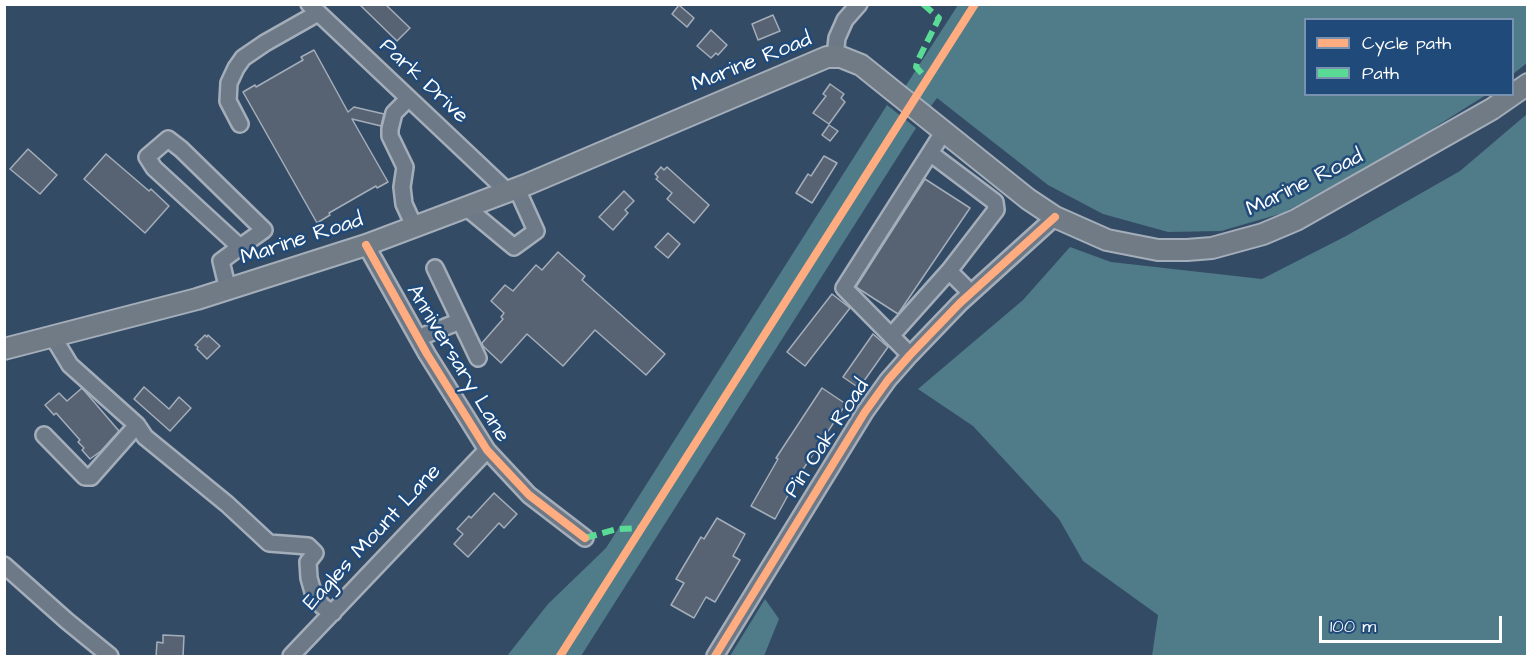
<!DOCTYPE html>
<html>
<head>
<meta charset="utf-8">
<style>
  body { margin:0 }
  #map { position:relative; width:1532px; height:661px; overflow:hidden; background:#344b65; font-family:"Architects Daughter",sans-serif }
  canvas { display:block }
  .frame { position:absolute; inset:0; border:6px solid #fff; pointer-events:none }
  .legend { position:absolute; left:1304px; top:18px; width:210px; height:78px; box-sizing:border-box; background:#1f4a7a; border:2px solid #7992af; margin:0; padding:8px 10px; list-style:none; font-size:18px; color:#fff }
  .legend li { display:flex; align-items:center; gap:12px; height:30px }
  .legend b { width:30px; border:2px solid #7992af }
  .scale { position:absolute; left:1319px; top:616px; width:183px; height:27px; box-sizing:border-box; border:3px solid #fff; border-top:0; padding-left:8px; font-size:18px; line-height:21px; white-space:nowrap; color:#fff; -webkit-text-stroke:4px #1f4a7a; paint-order:stroke }
</style>
</head>
<body>
<div id="map">
<canvas width="1532" height="661"></canvas>
<div class="frame"></div>
<ul class="legend">
<li><b style="height:8px;background:#ffac80"></b>Cycle path</li>
<li><b style="height:8px;background:#5adb95"></b>Path</li>
</ul>
<div class="scale">100 m</div>
</div>
<script>
const g = document.querySelector('canvas').getContext('2d');
g.lineJoin = 'round';
function fillPath(path, color) { g.fillStyle = color; g.fill(path, 'evenodd'); }
const shape = rows => new Path2D(rows.map(r => 'M' + r).join(''));
function strokePath(path, color, width, dash) { g.strokeStyle = color; g.lineWidth = width; g.lineCap = dash ? 'butt' : 'round'; g.setLineDash(dash || []); g.stroke(path); }
function label(font, color, halo, rows, align = 'center') {
  g.font = font + ' "Architects Daughter",sans-serif'; g.lineWidth = 5; g.setLineDash([]); g.textBaseline = 'middle'; g.strokeStyle = halo; g.fillStyle = color; for (const [text, x, y, turn = 0] of rows) {
    g.save(); g.translate(x, y); g.rotate((+turn || 0) * Math.PI / 180); g.textAlign = isNaN(turn) ? turn : align; if (halo) g.strokeText(text, 0, 0); g.fillText(text, 0, 0); g.restore();
  }
}
const green = shape([
  [958,5,1527,5,1527,63,1513,74,1512,20,1306,20,1306,94,1486,95,1408,144,1283,213,1221,231,1168,232,1103,214,1048,185,937,98,931,106,905,87],
  [887,105,916,128,581,656,507,656,548,604,606,548],
  [1527,114,1527,656,1152,656,1158,615,1083,561,1059,519,973,426,918,389,1023,300,1070,247,1111,262,1262,279,1346,236,1460,171],
  [765,599,779,619,764,656,730,656]
]);
const building = shape([
  [359,4,385,4,410,28,397,41,359,4],
  [679,5,694,18,687,27,672,14,679,5],
  [773,15,780,31,758,40,752,24,773,15],
  [711,30,727,45,718,55,716,53,711,58,697,46,711,30],
  [314,50,348,112,354,107,384,114,381,126,352,119,388,182,377,188,376,186,329,213,330,215,317,223,243,92,255,85,256,87,303,60,301,57,314,50],
  [830,84,844,94,841,98,845,102,829,124,813,113,826,96,823,94,830,84],
  [829,125,838,131,830,141,822,135,829,125],
  [28,149,57,175,40,194,10,169,28,149],
  [106,154,149,191,151,189,169,206,145,233,84,179,106,154],
  [824,156,837,163,812,203,796,193,808,174,811,176,824,156],
  [661,167,664,170,667,167,709,205,694,223,667,199,672,193,656,179,658,177,655,174,661,167],
  [925,179,970,208,898,314,856,287,925,179],
  [624,191,634,201,625,210,628,213,613,230,599,217,624,191],
  [668,233,680,244,668,258,655,247,668,233],
  [558,252,585,276,582,280,665,354,646,375,595,330,563,366,527,334,501,363,483,346,482,343,503,319,501,317,504,313,491,301,505,285,513,291,536,265,542,270,558,252],
  [832,294,850,308,805,366,787,352,832,294],
  [873,334,888,347,859,388,843,377,873,334],
  [205,335,207,337,208,335,220,346,207,359,197,349,198,347,195,345,205,335],
  [144,387,169,409,179,397,191,408,170,431,134,399,144,387],
  [82,388,119,431,101,451,90,459,82,450,84,448,78,442,80,440,56,413,54,415,45,405,59,393,67,401,82,388],
  [822,388,846,404,798,477,775,519,751,506,778,459,776,458,822,388],
  [494,493,517,514,504,528,499,523,468,557,454,544,463,534,457,529,469,516,471,518,494,493],
  [717,518,745,534,733,556,740,560,715,602,706,597,694,618,671,605,684,583,676,579,701,537,704,539,717,518],
  [163,635,184,636,183,657,156,657,157,642,163,643,163,635]
]);
const minor = shape([
  [309,4,508,192],
  [835,56,837,38,845,20,859,4],
  [408,99,394,113,390,129,390,136,405,167,402,187,404,204,415,228],
  [240,124,228,101,229,83,236,68,243,58,265,43,318,13],
  [467,208,514,247,536,231,517,189],
  [366,245,427,354,487,450,529,495,585,538],
  [435,268,478,358],
  [949,271,971,293],
  [228,290,221,261,240,247,264,230,181,149,168,139,147,157,154,168,240,247],
  [891,336,949,271,996,210,995,202,930,153],
  [53,337,70,365,137,425,145,437,227,504,269,543,308,546,315,553,308,562,309,578,313,592,322,606,333,613],
  [418,338,460,321],
  [910,355,844,288,944,131],
  [44,435,85,477,91,477,137,425],
  [4,565,67,621,110,656],
  [291,656,487,450],
  [715,656,865,412,888,380,910,355,960,303,1055,217]
]);
const major = shape([
  [4,349,197,299,366,245,528,184,827,57,841,57,861,65,1028,199,1055,217,1107,240,1158,250,1187,250,1212,248,1263,234,1296,220,1492,109,1528,84]
]);
const quiet = shape([
  [923,4,939,18,918,60,916,67,927,79],
  [585,538,617,529,641,528]
]);
const cycleway = shape([
  [366,245,427,354,487,450,529,495,585,538],
  [560,656,975,4],
  [715,656,865,412,888,380,910,355,960,303,1055,217]
]);
const streetNames = [
  ["Marine Road",752,63,-22],
  ["Park Drive",423,82,43],
  ["Marine Road",1305,184,-26],
  ["Marine Road",302,240,-18],
  ["Anniversary Lane",457,364,59],
  ["Pin Oak Road",828,439,-57],
  ["Eagles Mount Lane",373,538,-47]
];
fillPath(green, '#507b88');
fillPath(building, '#576373');
strokePath(building, '#a4aeba', 1.5);
strokePath(minor, '#a4aeba', 20);
strokePath(major, '#a4aeba', 24);
strokePath(minor, '#6d7986', 15);
strokePath(major, '#717b85', 20);
strokePath(quiet, '#5adb95', 6, [12, 6]);
strokePath(cycleway, '#ffac80', 8);
label('22px', '#fff', '#1f4a7a', streetNames);
</script>
</body>
</html>
